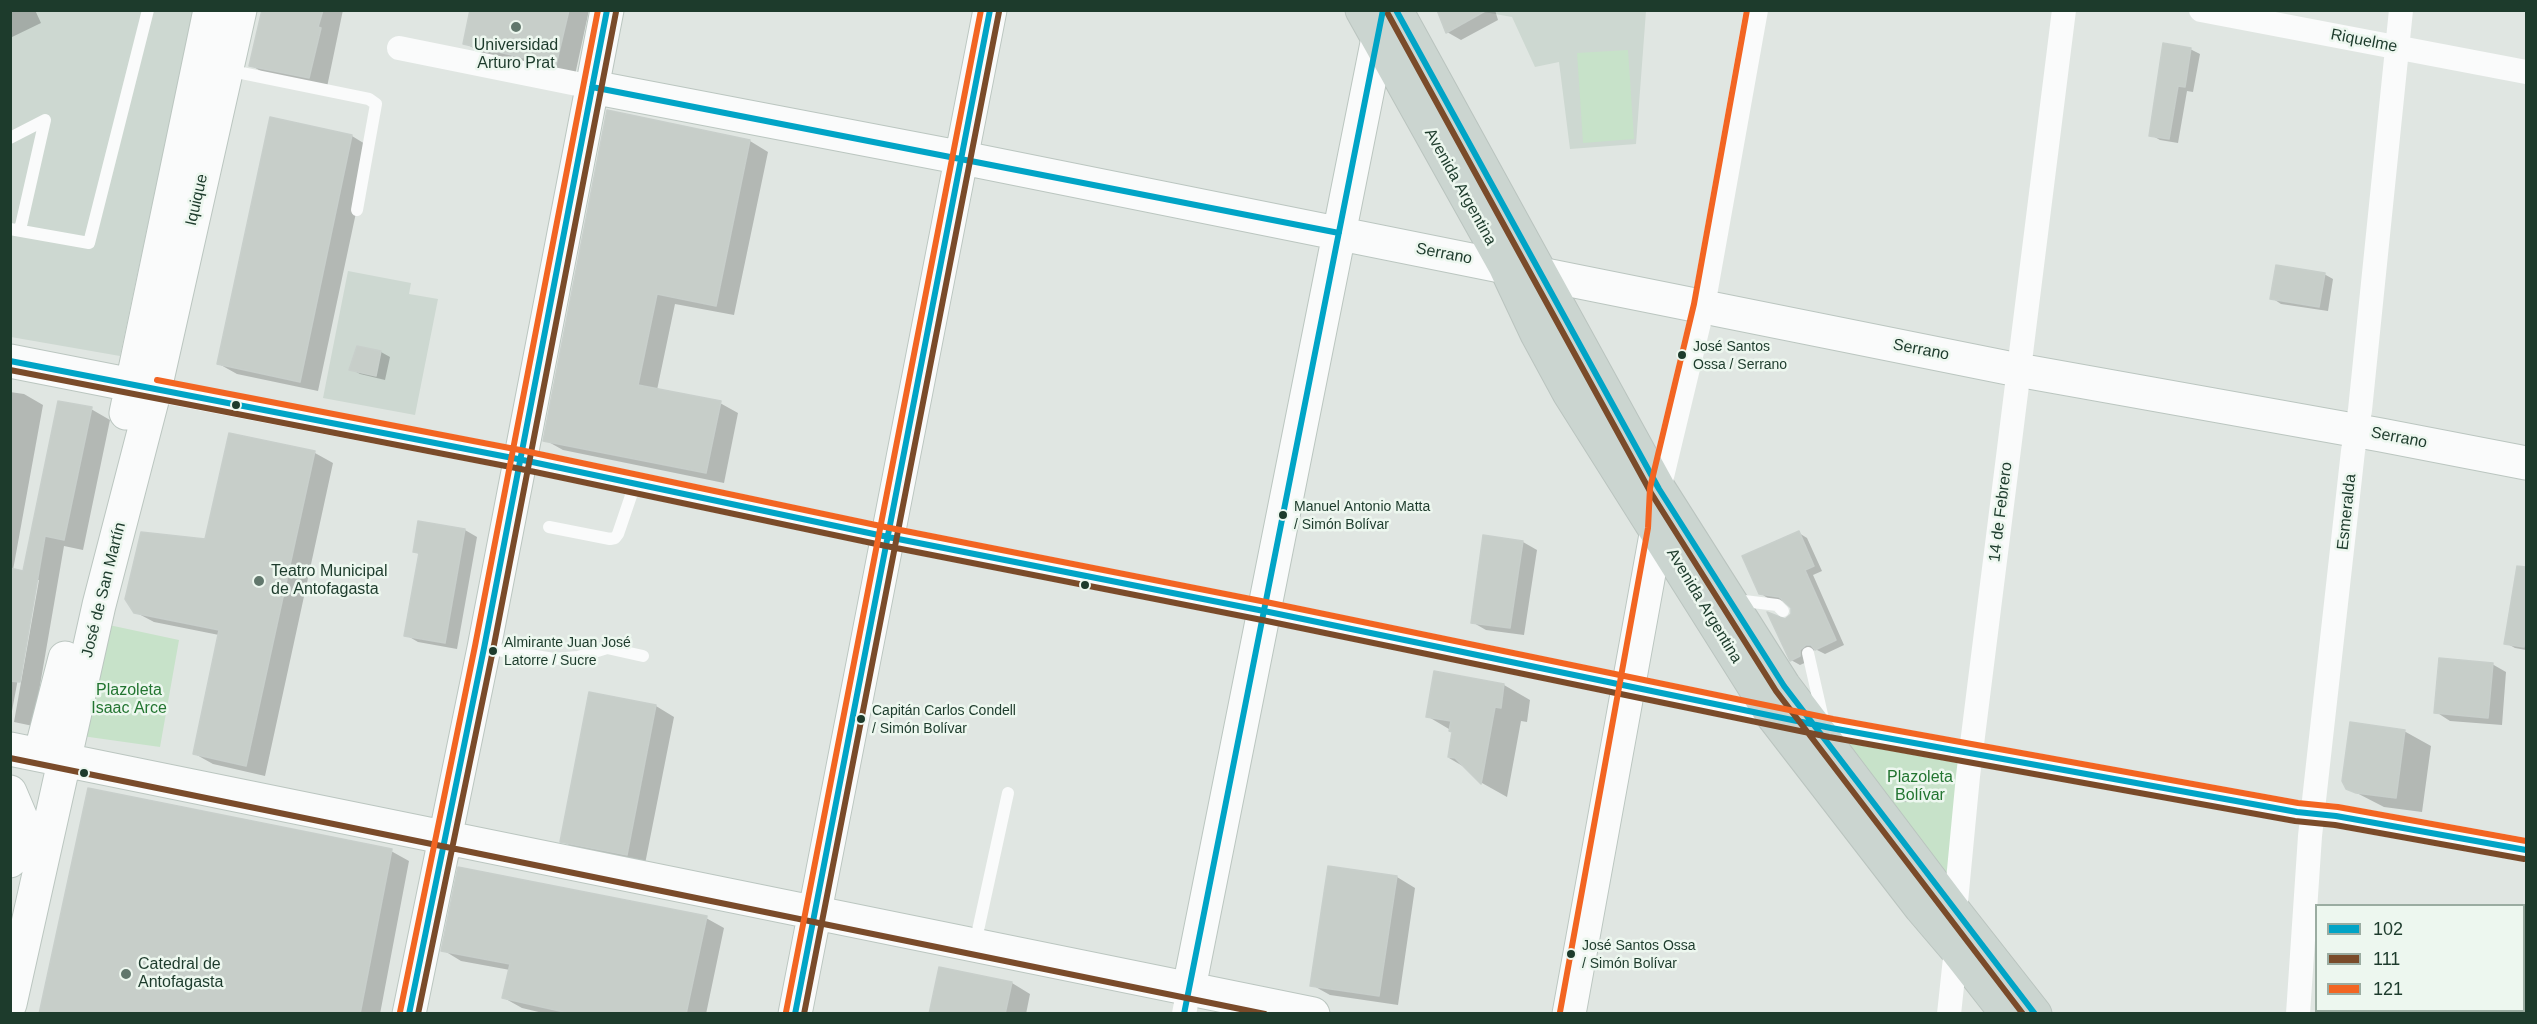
<!DOCTYPE html>
<html>
<head>
<meta charset="utf-8">
<style>
  body { margin:0 }
  #map { position:relative; width:2537px; height:1024px; overflow:hidden; background:#e0e6e2; font-family:Helvetica,sans-serif }
  canvas { display:block }
  .frame { position:absolute; inset:0; border:12px solid #1d3b2c; pointer-events:none }
  .legend { position:absolute; left:2315px; top:904px; width:210px; height:108px; box-sizing:border-box; background:#edf7ef; border:2px solid #9aaca1; margin:0; padding:8px 10px; list-style:none; font-size:18px; color:#1d3b2c }
  .legend li { display:flex; align-items:center; gap:12px; height:30px }
  .legend b { width:30px; border:2px solid #9aaca1 }
</style>
</head>
<body>
<div id="map">
<canvas width="2537" height="1024"></canvas>
<div class="frame"></div>
<ul class="legend">
<li><b style="height:8px;background:#01a4c6"></b>102</li>
<li><b style="height:8px;background:#7a4b2a"></b>111</li>
<li><b style="height:8px;background:#f26522"></b>121</li>
</ul>
</div>
<script>
const g = document.querySelector('canvas').getContext('2d');
g.lineJoin = 'round';
function fillPath(path, color) { g.fillStyle = color; g.fill(path, 'evenodd'); }
const shape = rows => new Path2D(rows.map(r => 'M' + r).join(''));
function strokePath(path, color, width, dash) { g.strokeStyle = color; g.lineWidth = width; g.lineCap = dash ? 'butt' : 'round'; g.setLineDash(dash || []); g.stroke(path); }
function label(font, color, halo, rows, align = 'center') {
  g.font = font + ' Helvetica,sans-serif'; g.lineWidth = 5; g.setLineDash([]); g.textBaseline = 'middle'; g.strokeStyle = halo; g.fillStyle = color; for (const [text, x, y, turn = 0] of rows) {
    g.save(); g.translate(x, y); g.rotate((+turn || 0) * Math.PI / 180); g.textAlign = isNaN(turn) ? turn : align; if (halo) g.strokeText(text, 0, 0); g.fillText(text, 0, 0); g.restore();
  }
}
const built = shape([
  [10,11,193,11,120,356,11,337],
  [1437,11,1646,11,1636,144,1570,149,1559,62,1535,67,1512,17,1484,12,1446,33],
  [348,271,411,283,409,294,438,299,415,415,323,398]
]);
const green = shape([
  [1628,50,1634,139,1583,143,1577,53],
  [109,625,179,640,160,747,82,736],
  [1831,728,1971,755,1955,912]
]);
const shadow = shape([
  [10,10,35,10,41,23,10,38],
  [263,10,343,10,327,87,268,75,250,65],
  [472,10,589,10,575,75,483,54,465,43],
  [1438,10,1495,10,1498,20,1461,40,1447,32],
  [2190,49,2200,54,2193,92,2187,91,2178,143,2160,140,2151,135],
  [608,112,750,141,768,152,734,315,675,304,657,390,720,403,738,413,724,483,563,450,545,440],
  [352,136,370,147,318,391,237,374,219,364],
  [2324,274,2333,279,2328,311,2281,304,2272,298],
  [358,348,381,352,390,357,385,380,360,374,351,369],
  [10,392,24,394,43,405,13,570,24,573,91,409,110,420,83,550,64,546,33,726,14,722,39,580,36,580,10,722],
  [315,453,333,463,265,776,213,764,195,754,219,635,154,622,135,612,206,541],
  [420,523,465,530,477,537,457,649,418,642,406,635,421,555,415,552],
  [1799,533,1807,538,1822,571,1813,575,1844,645,1825,654,1815,649,1809,655,1809,661,1800,665,1791,660,1785,621,1792,614,1792,608,1785,601,1769,599,1760,593],
  [1523,542,1537,550,1524,635,1486,630,1472,622],
  [2513,597,2526,599,2526,650,2515,648,2506,643],
  [2492,664,2506,672,2502,725,2450,721,2436,712],
  [1435,673,1504,685,1530,700,1527,722,1521,721,1507,797,1482,783,1471,771,1449,758,1454,732,1427,716],
  [590,694,656,706,674,717,645,864,580,851,562,841],
  [2404,731,2431,746,2422,812,2384,807,2347,788],
  [391,851,409,861,380,1014,41,1014],
  [1397,877,1415,888,1398,1005,1330,995,1312,985],
  [706,918,724,928,706,1014,547,1014,522,1008,504,998,510,970,461,961,443,950],
  [1012,983,1030,994,1026,1014,931,1014]
]);
const building = shape([
  [262,10,323,10,318,27,321,28,309,78,249,66,262,10],
  [470,10,569,10,556,65,463,44,470,10],
  [1437,10,1487,10,1446,33,1437,10],
  [2163,43,2191,48,2185,87,2178,86,2169,139,2149,136,2163,43],
  [607,110,750,140,716,306,657,294,638,385,721,401,706,473,543,441,607,110],
  [270,117,352,135,300,382,217,364,270,117],
  [2276,265,2325,273,2319,307,2270,299,2276,265],
  [357,346,381,351,376,376,349,370,357,346],
  [58,401,92,407,64,540,45,536,20,682,10,681,10,568,23,571,58,401],
  [229,433,315,451,246,766,193,754,219,630,134,613,125,599,141,532,205,539,229,433],
  [418,521,465,529,445,643,404,636,419,553,413,552,418,521],
  [1799,531,1814,566,1805,570,1836,640,1815,650,1811,645,1806,645,1800,650,1800,656,1790,661,1767,612,1785,619,1791,614,1791,608,1779,597,1759,594,1742,556,1799,531],
  [1483,535,1523,541,1510,628,1471,623,1483,535],
  [2517,566,2526,567,2526,630,2524,647,2504,644,2517,566],
  [2439,658,2493,663,2488,718,2434,713,2439,658],
  [1434,671,1504,684,1501,708,1495,707,1481,784,1455,758,1448,757,1452,732,1449,731,1451,721,1426,717,1434,671],
  [589,692,656,705,627,855,560,842,589,692],
  [2350,722,2405,730,2396,798,2356,793,2346,789,2342,781,2350,722],
  [88,788,392,849,360,1014,39,1014,88,788],
  [1328,866,1397,876,1379,996,1310,986,1328,866],
  [458,867,707,916,686,1014,573,1014,502,998,510,964,441,951,458,867],
  [939,967,1012,982,1005,1014,929,1014,939,967]
]);
const path = shape([
  [1904,801,1943,771]
]);
const lane = shape([
  [227,70,369,99,376,104,357,210],
  [10,138,45,120,20,230],
  [10,229,89,243,148,10],
  [549,527,610,539,615,538,618,534,635,484],
  [1736,600,1777,605,1783,611],
  [485,648,554,659,578,657,607,648,643,656],
  [1808,653,1823,719],
  [975,944,1008,793]
]);
const street = shape([
  [2201,10,2526,72],
  [399,48,592,87],
  [141,387,518,459,888,537,1264,611,1831,728,2297,812,2336,816,2526,850],
  [1659,489,1703,306,1756,10],
  [1184,1014,1189,988],
  [1949,1014,1956,949,1955,912,1968,776,2064,10],
  [2298,1014,2310,836,2353,451,2360,410,2401,10]
]);
const secondary = shape([
  [592,87,963,158,2018,370,2381,435,2526,463],
  [10,361,132,385],
  [126,413,210,10],
  [10,749,1313,1014],
  [40,755,65,658],
  [10,792,21,818,10,861],
  [1189,988,1382,18],
  [10,1004,99,605,155,389,240,10],
  [409,1014,484,648,607,10],
  [795,1014,990,10],
  [1569,1014,1657,529,1658,510]
]);
const primary = shape([
  [1362,10,1505,266,1537,334,1569,393,1772,715,1921,908,1956,949,2007,1014],
  [1396,10,1659,489,1784,686,1955,912,2035,1014]
]);
const bus1 = shape([
  [1396,10,1659,489,1784,686,2035,1014],
  [592,87,1339,233],
  [10,361,518,459,888,537,1264,611,1831,728,2297,812,2336,816,2526,850],
  [409,1014,484,648,607,10],
  [795,1014,990,10],
  [1184,1014,1383,10]
]);
const bus2 = shape([
  [1388,14,1651,493,1776,691,2023,1014],
  [10,370,516,468,886,546,1262,620,1829,737,2295,821,2335,825,2524,859],
  [10,758,1265,1014],
  [418,1014,493,650,616,12],
  [804,1014,999,12]
]);
const bus3 = shape([
  [157,380,520,450,890,528,1266,602,1833,719,2298,803,2338,807,2526,841],
  [400,1012,475,646,598,10],
  [786,1012,981,10],
  [1560,1012,1648,528,1650,488,1694,304,1747,10]
]);
const markers = [
  [516,27,6,"#61776c"],
  [1682,355,5,"#1d3b2c"],
  [236,405,5,"#1d3b2c"],
  [1283,515,5,"#1d3b2c"],
  [259,581,6,"#61776c"],
  [1085,585,5,"#1d3b2c"],
  [493,651,5,"#1d3b2c"],
  [861,719,5,"#1d3b2c"],
  [84,773,5,"#1d3b2c"],
  [1571,954,5,"#1d3b2c"],
  [126,974,6,"#61776c"]
];
const busNames = [
  ["José Santos",1693,347],
  ["Ossa / Serrano",1693,365],
  ["Manuel Antonio Matta",1294,507],
  ["/ Simón Bolívar",1294,525],
  ["Almirante Juan José",504,643],
  ["Latorre / Sucre",504,661],
  ["Capitán Carlos Condell",872,711],
  ["/ Simón Bolívar",872,729],
  ["José Santos Ossa",1582,946],
  ["/ Simón Bolívar",1582,964]
];
const streetNames = [
  ["Riquelme",2364,41,11],
  ["Avenida Argentina",1460,187,61],
  ["Iquique",197,200,-77],
  ["Serrano",1444,254,11],
  ["Serrano",1921,350,11],
  ["Serrano",2399,438,11],
  ["14 de Febrero",2001,512,-83],
  ["Esmeralda",2347,512,-84],
  ["José de San Martín",104,590,-76],
  ["Avenida Argentina",1704,606,59]
];
const poiNames = [
  ["Universidad",516,46,"center"],
  ["Arturo Prat",516,64,"center"],
  ["Teatro Municipal",271,572],
  ["de Antofagasta",271,590],
  ["Catedral de",138,965],
  ["Antofagasta",138,983]
];
const parkNames = [
  ["Plazoleta",129,691],
  ["Isaac Arce",129,709],
  ["Plazoleta",1920,778],
  ["Bolívar",1920,796]
];
fillPath(built, '#cdd8d1');
fillPath(green, '#c7e2c9');
fillPath(shadow, '#0003');
fillPath(building, '#c7cec9');
strokePath(building, '#c8cfcb', 1.5);
strokePath(secondary, '#bbc6c0', 35);
strokePath(primary, '#bac4bf', 35);
strokePath(path, '#bdc8c2', 4, [3, 4.5]);
strokePath(lane, '#fafbfb', 12);
strokePath(street, '#fafbfb', 24);
strokePath(secondary, '#fafbfb', 33);
strokePath(primary, '#cbd5d0', 33);
strokePath(bus1, '#01a4c6', 6);
strokePath(bus2, '#7a4b2a', 6);
strokePath(bus3, '#f26522', 6);
for (const [x, y, r, color] of markers) { const dot = new Path2D(); dot.arc(x, y, r, 0, 2 * Math.PI); g.fillStyle = color; g.fill(dot); strokePath(dot, '#edf7ef', 2); }
label('14px', '#1d3b2c', '#edf7ef', busNames, 'left');
label('16px', '#1d3b2c', '#edf7ef', streetNames);
label('16px', '#1d3b2c', '#edf7ef', poiNames, 'left');
label('16px', '#237531', '#edf7ef', parkNames);
</script>
</body>
</html>
